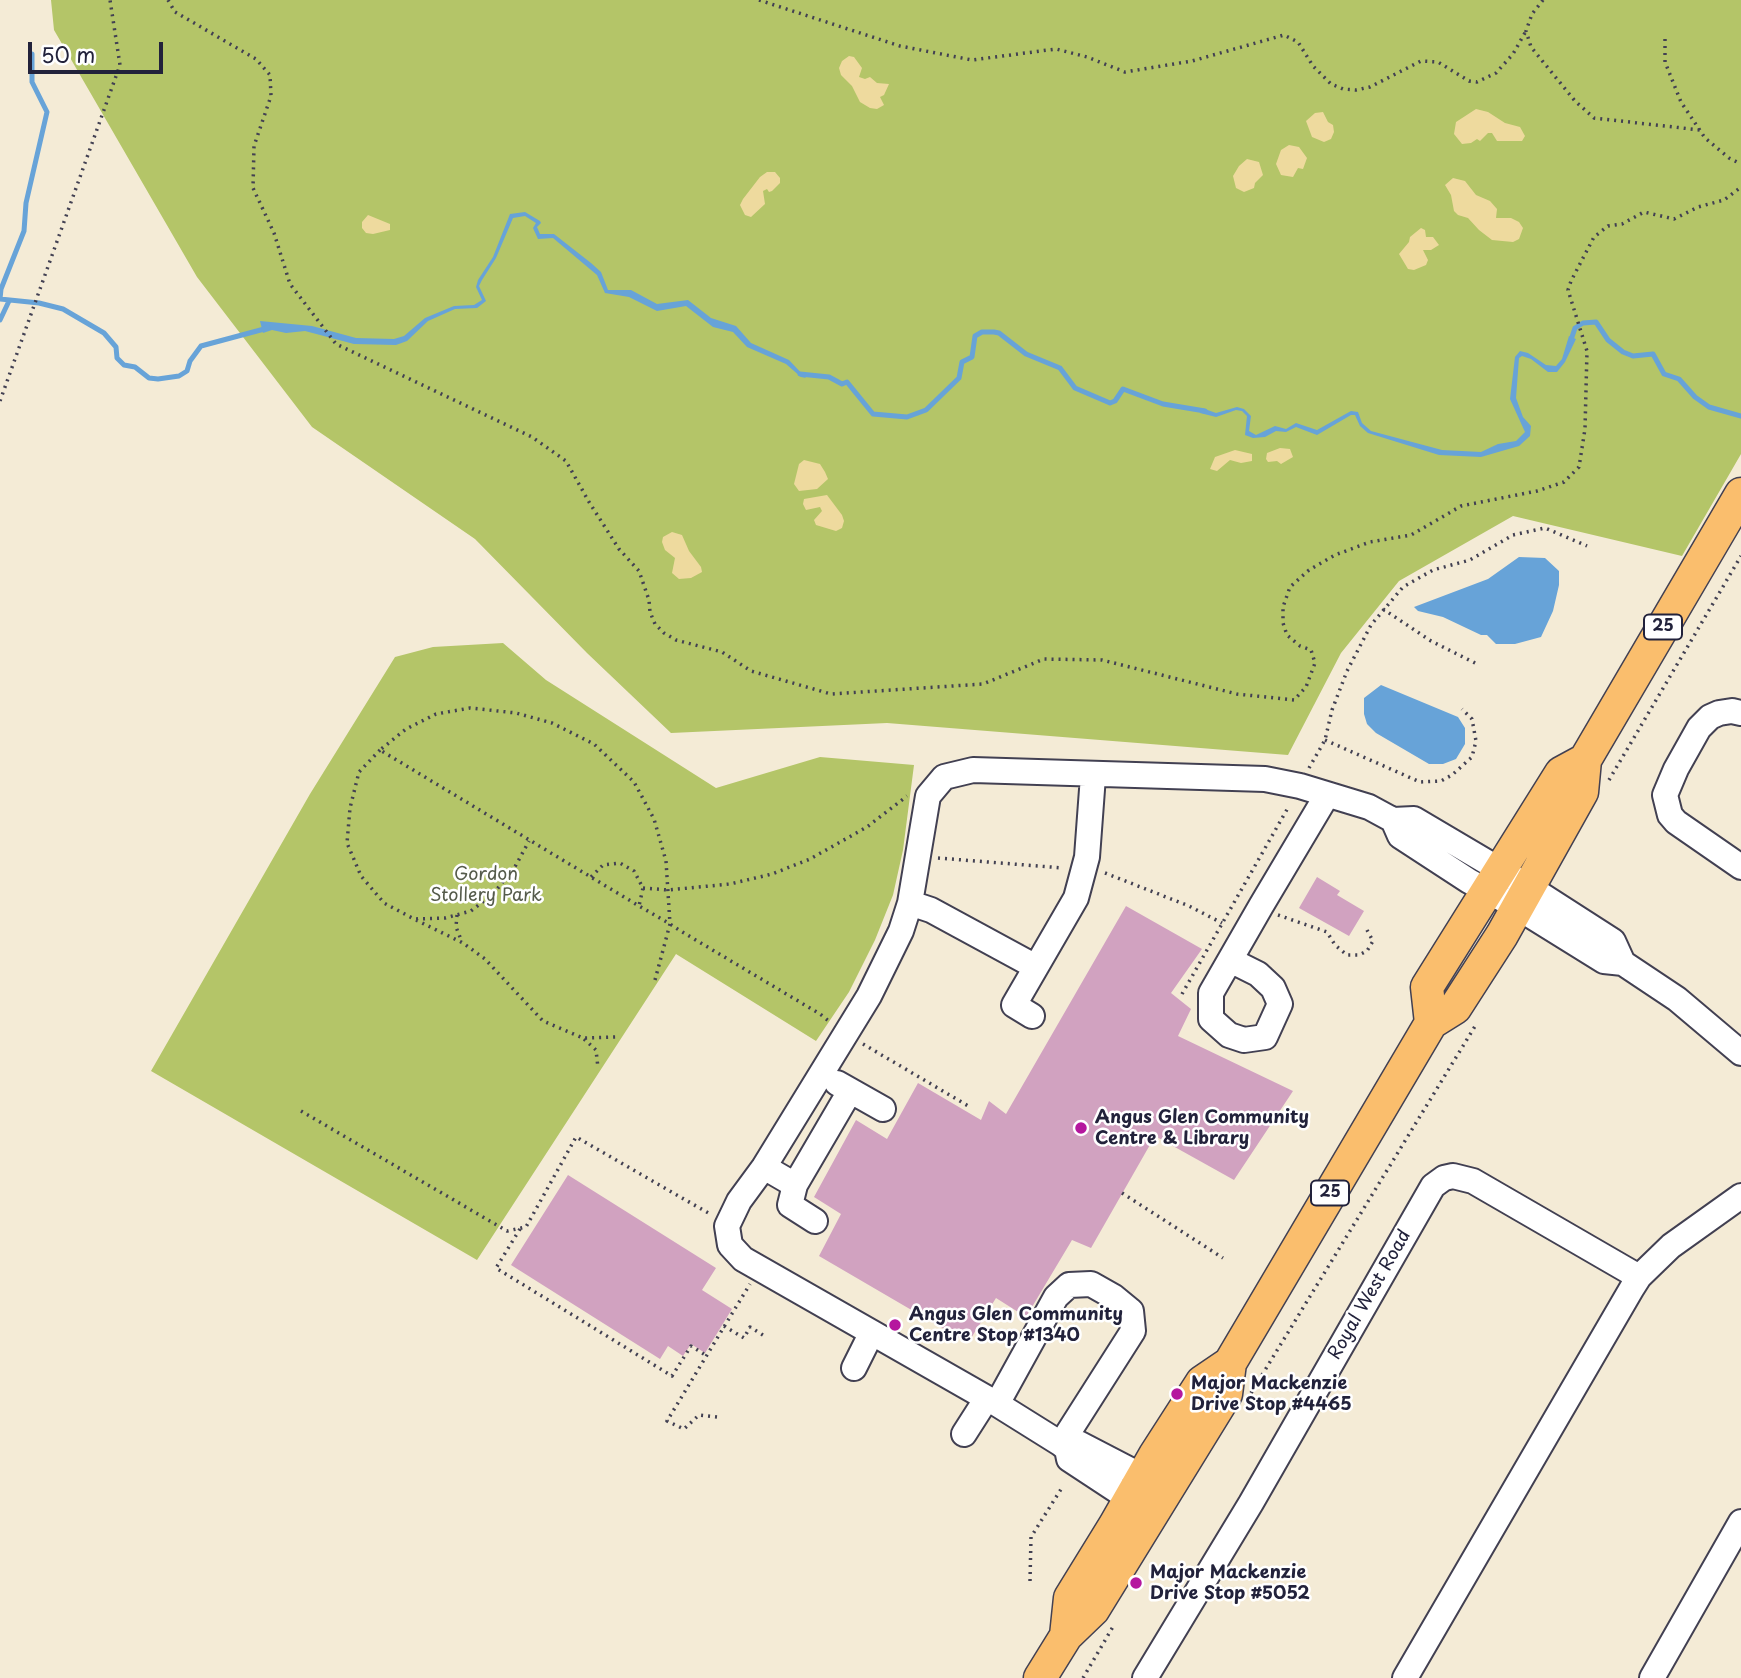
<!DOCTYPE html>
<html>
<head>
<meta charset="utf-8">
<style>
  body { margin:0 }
  #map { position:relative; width:1741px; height:1678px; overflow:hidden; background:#f4ebd6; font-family:"Playpen Sans",sans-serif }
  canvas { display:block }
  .scale { position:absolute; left:28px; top:42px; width:135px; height:32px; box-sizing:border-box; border:4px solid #22223b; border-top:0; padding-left:9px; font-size:21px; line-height:24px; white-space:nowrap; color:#22223b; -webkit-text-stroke:5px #fff; paint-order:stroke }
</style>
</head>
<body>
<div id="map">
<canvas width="1741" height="1678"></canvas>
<div class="scale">50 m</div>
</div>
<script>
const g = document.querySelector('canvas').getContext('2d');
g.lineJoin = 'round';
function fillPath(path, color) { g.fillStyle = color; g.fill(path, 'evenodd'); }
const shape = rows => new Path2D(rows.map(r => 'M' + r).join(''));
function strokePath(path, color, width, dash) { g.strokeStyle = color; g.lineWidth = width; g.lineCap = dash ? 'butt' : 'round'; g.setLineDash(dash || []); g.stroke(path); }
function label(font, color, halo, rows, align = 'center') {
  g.font = font + ' "Playpen Sans",sans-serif'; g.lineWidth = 5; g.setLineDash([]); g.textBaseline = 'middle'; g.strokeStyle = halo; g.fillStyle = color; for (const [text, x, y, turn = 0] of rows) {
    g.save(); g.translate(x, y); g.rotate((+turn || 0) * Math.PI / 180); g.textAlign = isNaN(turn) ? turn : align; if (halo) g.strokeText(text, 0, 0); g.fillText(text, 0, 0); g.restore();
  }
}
const green = shape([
  [51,0,1741,0,1741,454,1682,556,1513,516,1399,581,1341,653,1288,755,887,723,671,733,587,653,475,539,312,427,197,277,54,30],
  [503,643,546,680,716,788,820,757,914,765,903,850,893,895,875,940,849,992,816,1041,676,954,477,1260,151,1071,310,794,395,657,433,647]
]);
const sand = shape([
  [849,56,854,57,862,68,859,77,865,79,870,77,877,83,889,84,884,95,880,97,884,105,877,109,870,108,860,102,852,86,841,75,839,68,842,61],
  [1476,109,1488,112,1505,123,1520,127,1525,136,1522,141,1497,141,1492,133,1488,133,1480,141,1477,139,1471,143,1462,144,1454,134,1456,122],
  [1323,112,1328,122,1333,125,1334,132,1331,139,1324,142,1312,137,1306,121,1315,113],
  [1289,145,1299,147,1307,158,1303,169,1298,168,1293,177,1281,175,1276,164,1281,150],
  [1247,159,1259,162,1263,175,1255,183,1254,188,1244,192,1236,188,1233,176,1239,166],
  [767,172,775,172,780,178,780,183,772,191,769,192,767,189,763,191,765,204,751,217,745,215,740,205,743,199,760,177],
  [1453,178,1465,181,1476,195,1490,201,1497,209,1496,218,1511,218,1519,222,1523,228,1519,239,1513,242,1492,240,1479,230,1468,218,1458,215,1454,211,1451,195,1445,185],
  [368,215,390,224,390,230,373,234,366,233,362,228,362,222],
  [1421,228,1425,230,1426,237,1433,237,1439,245,1431,250,1423,250,1428,260,1426,265,1414,270,1408,269,1399,254,1409,242,1410,237],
  [1280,448,1290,449,1293,457,1281,464,1277,461,1268,462,1266,459,1267,453],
  [1235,450,1252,454,1252,461,1241,463,1230,460,1217,471,1210,469,1215,457],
  [804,460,820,464,825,472,828,479,817,489,799,491,794,484,799,464],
  [827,495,842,515,844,521,842,528,836,531,816,525,814,520,822,511,820,507,806,510,803,504,804,499],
  [672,532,682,535,689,551,701,567,702,572,691,578,679,579,672,573,675,558,665,550,662,542,663,537]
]);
const water = shape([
  [525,212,540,221,541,223,537,227,540,234,554,234,591,263,601,272,608,290,631,290,657,304,688,300,711,318,736,326,751,343,789,360,806,378,801,377,786,364,747,347,733,332,713,327,686,306,657,311,629,297,605,293,597,275,553,238,538,239,533,228,536,223,525,216,513,218,496,258,482,280,479,286,486,301,477,308,455,309,428,321,407,341,396,345,354,344,305,331,286,333,272,330,263,333,260,321,312,326,356,338,394,339,404,336,425,318,454,306,474,305,482,300,476,287,478,280,493,257,510,214],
  [1569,336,1576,339,1565,362,1557,372,1548,372,1531,359,1522,356,1519,358,1516,398,1523,417,1531,426,1530,436,1519,446,1481,457,1439,455,1368,433,1360,426,1355,415,1351,415,1317,435,1296,427,1286,432,1276,431,1265,437,1253,438,1245,435,1247,416,1242,411,1236,410,1216,417,1200,413,1202,408,1216,413,1237,407,1244,409,1251,416,1249,431,1256,435,1275,426,1286,429,1296,423,1317,430,1351,411,1358,412,1362,423,1371,431,1442,450,1481,452,1498,444,1516,441,1525,432,1510,399,1515,357,1520,351,1528,353,1546,365,1556,366,1562,359],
  [1519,557,1545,558,1559,571,1559,585,1553,611,1541,637,1515,644,1496,644,1487,635,1481,635,1443,617,1418,611,1414,607,1488,579],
  [1381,685,1458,717,1465,728,1465,744,1456,759,1443,764,1429,764,1376,733,1367,724,1364,714,1364,698]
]);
const stream = shape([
  [0,299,39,303,63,309,104,333,116,347,117,358,124,365,135,367,149,378,158,379,179,376,187,371,190,361,201,346,268,328],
  [0,299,1,289,24,231,26,203,47,112,32,82,32,54],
  [0,320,9,301],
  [1570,343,1575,328,1583,323,1596,322,1608,340,1623,352,1633,356,1653,354,1664,374,1679,379,1695,397,1709,407,1741,416],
  [800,374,829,377,842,384,847,382,873,414,907,417,926,410,959,378,962,362,972,357,975,336,982,332,994,332,999,333,1026,354,1060,368,1075,388,1110,403,1115,401,1123,389,1163,404,1205,411]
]);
const building = shape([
  [1317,877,1340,891,1337,895,1364,911,1349,936,1299,908],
  [1126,906,1202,949,1171,993,1191,1009,1178,1036,1293,1091,1234,1180,1155,1136,1091,1248,1072,1240,1026,1317,996,1298,968,1343,819,1256,841,1214,814,1197,856,1120,887,1139,918,1083,981,1120,989,1101,1006,1114],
  [568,1175,716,1268,702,1290,732,1309,705,1353,691,1344,683,1356,668,1346,660,1359,511,1265]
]);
const path = shape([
  [168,0,175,12,256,59,270,75,271,96,254,146,253,188,274,233,290,284,336,344,532,437,566,461,589,502,619,549,639,571,649,600,650,612,655,624,664,633,676,640,722,652,751,671,831,694,983,684,1044,659,1102,660,1237,694,1294,700,1306,687,1315,663,1311,650,1300,646,1287,635,1283,623,1283,607,1290,587,1309,570,1335,555,1370,542,1411,535,1461,506,1537,491,1564,482,1579,467,1585,429,1587,351,1568,290,1571,281,1594,237,1608,226,1622,224,1644,212,1674,219,1698,207,1724,200,1741,187],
  [759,0,900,46,972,60,1056,49,1087,57,1125,72,1192,61,1284,35,1298,42,1313,66,1331,84,1343,89,1356,90,1370,87,1421,61,1438,62,1469,81,1477,82,1496,73,1513,54,1526,31],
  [1543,0,1532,14,1526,31,1531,47,1575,101,1594,118,1700,130],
  [1665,39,1665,62,1681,102,1705,138,1729,158,1741,164],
  [0,401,120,65,110,0],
  [1383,609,1431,641,1479,665],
  [1325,740,1420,782,1441,781,1452,775,1472,757,1476,741,1472,719,1462,709],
  [380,750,359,772,350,808,347,843,361,876,384,903,414,919,445,918,471,911,494,893,516,865,529,841],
  [1309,768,1325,740,1332,710,1347,671,1371,625,1403,587,1433,570,1470,560,1513,535,1545,528,1587,546],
  [1609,780,1741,556],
  [938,858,1063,868],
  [1105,873,1189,906,1222,923],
  [591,877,603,865,620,863,634,871,643,888,639,906],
  [643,888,668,890,730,884,772,874,810,859,867,827,907,796],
  [457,915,456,927,462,942],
  [1278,915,1327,932,1335,945,1347,955,1359,955,1367,951,1373,941,1367,930],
  [416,920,463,943,485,959,543,1021,583,1038,617,1037],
  [655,980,670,924,666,861,654,819,634,782,594,744,552,723,516,713,470,708,436,714,406,729,380,750,639,906,670,924,679,930,820,1014,830,1022],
  [1182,994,1289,806],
  [584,1039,596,1050,598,1068],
  [863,1044,970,1107],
  [301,1111,507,1231,526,1227,576,1137,710,1214],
  [1122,1193,1223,1258],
  [520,1229,496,1268,672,1376,691,1346,707,1356],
  [724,1326,744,1338,750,1327,763,1335],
  [1251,1393,1477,1023],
  [717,1417,699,1415,684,1429,667,1421,750,1284],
  [1030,1581,1031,1537,1063,1486],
  [1083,1678,1114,1625]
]);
const minor = shape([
  [1741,713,1732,711,1719,713,1710,717,1699,728,1676,769,1665,795,1670,815,1676,822,1741,867],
  [1393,820,1400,836,1469,881,1517,907,1604,961,1623,963,1677,999,1741,1053],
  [910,903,931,910,1036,967],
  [1230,960,1258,974,1273,988,1280,1004,1265,1037,1244,1040,1229,1035,1211,1019,1211,993,1261,906,1327,795],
  [1032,1016,1014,1005,1076,898,1087,857,1093,776],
  [837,1083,883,1109],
  [764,1167,795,1185,850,1091],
  [795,1185,790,1205,815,1221],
  [854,1368,871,1334],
  [997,1404,1056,1297,1069,1285,1091,1284,1114,1297,1131,1311,1133,1331,1061,1444],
  [964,1434,987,1398],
  [1067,1449,1078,1443,1157,1484],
  [1145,1509,1069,1459,1067,1449,1061,1444,997,1404,743,1259,730,1245,727,1226,739,1201,764,1167,869,996,901,931,910,903,928,796,944,777,973,770,1265,779,1300,786,1369,807,1393,820,1414,819,1529,887,1613,941,1623,963],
  [1145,1678,1251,1503,1433,1186,1444,1178,1453,1176,1473,1181,1639,1277],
  [1405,1678,1632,1288,1639,1277,1671,1246,1741,1196],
  [1652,1678,1741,1522]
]);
const major = shape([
  [1431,1023,1427,987,1561,773,1585,760],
  [1066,1636,1070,1598,1115,1525,1155,1455,1202,1382,1230,1363],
  [1040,1678,1066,1636,1093,1610,1226,1394,1230,1363,1431,1023,1455,1008,1502,935,1582,792,1585,760,1741,494]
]);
const markers = [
  [1081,1128,7,"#b5179e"],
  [895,1325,7,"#b5179e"],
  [1177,1394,7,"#b5179e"],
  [1136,1583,7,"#b5179e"]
];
const shields = [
  [1663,627,38],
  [1330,1193,38]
];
const shieldNames = [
  ["25",1663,627],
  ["25",1330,1193]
];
const parkNames = [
  ["Gordon",486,875],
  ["Stollery Park",486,896]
];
const poiNames = [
  ["Angus Glen Community",1095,1118],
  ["Centre & Library",1095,1139],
  ["Angus Glen Community",909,1315],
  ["Centre Stop #1340",909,1336],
  ["Major Mackenzie",1191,1384],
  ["Drive Stop #4465",1191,1405],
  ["Major Mackenzie",1150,1573],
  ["Drive Stop #5052",1150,1594]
];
const streetNames = [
  ["Royal West Road",1370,1295,-60]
];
fillPath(green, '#b4c568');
fillPath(sand, '#eeda9e');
fillPath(water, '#67a3d8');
strokePath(stream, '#67a3d8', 5);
fillPath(building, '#d1a2c0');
strokePath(minor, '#424052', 28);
strokePath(major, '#424052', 35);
strokePath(path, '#424052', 3.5, [2, 5]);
strokePath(minor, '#fff', 24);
strokePath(major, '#fabe6d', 32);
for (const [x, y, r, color] of markers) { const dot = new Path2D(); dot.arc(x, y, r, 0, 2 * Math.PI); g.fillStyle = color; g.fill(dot); strokePath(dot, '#fff', 2.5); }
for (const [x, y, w] of shields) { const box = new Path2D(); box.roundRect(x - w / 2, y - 12.5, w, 25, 5); g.fillStyle = '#fff'; g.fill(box); strokePath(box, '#22223b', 2); }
label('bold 16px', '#22223b', null, shieldNames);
label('18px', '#555b4b', '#fff', parkNames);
label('bold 18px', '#22223b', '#fff', poiNames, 'left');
label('18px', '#22223b', '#fff', streetNames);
</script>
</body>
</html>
